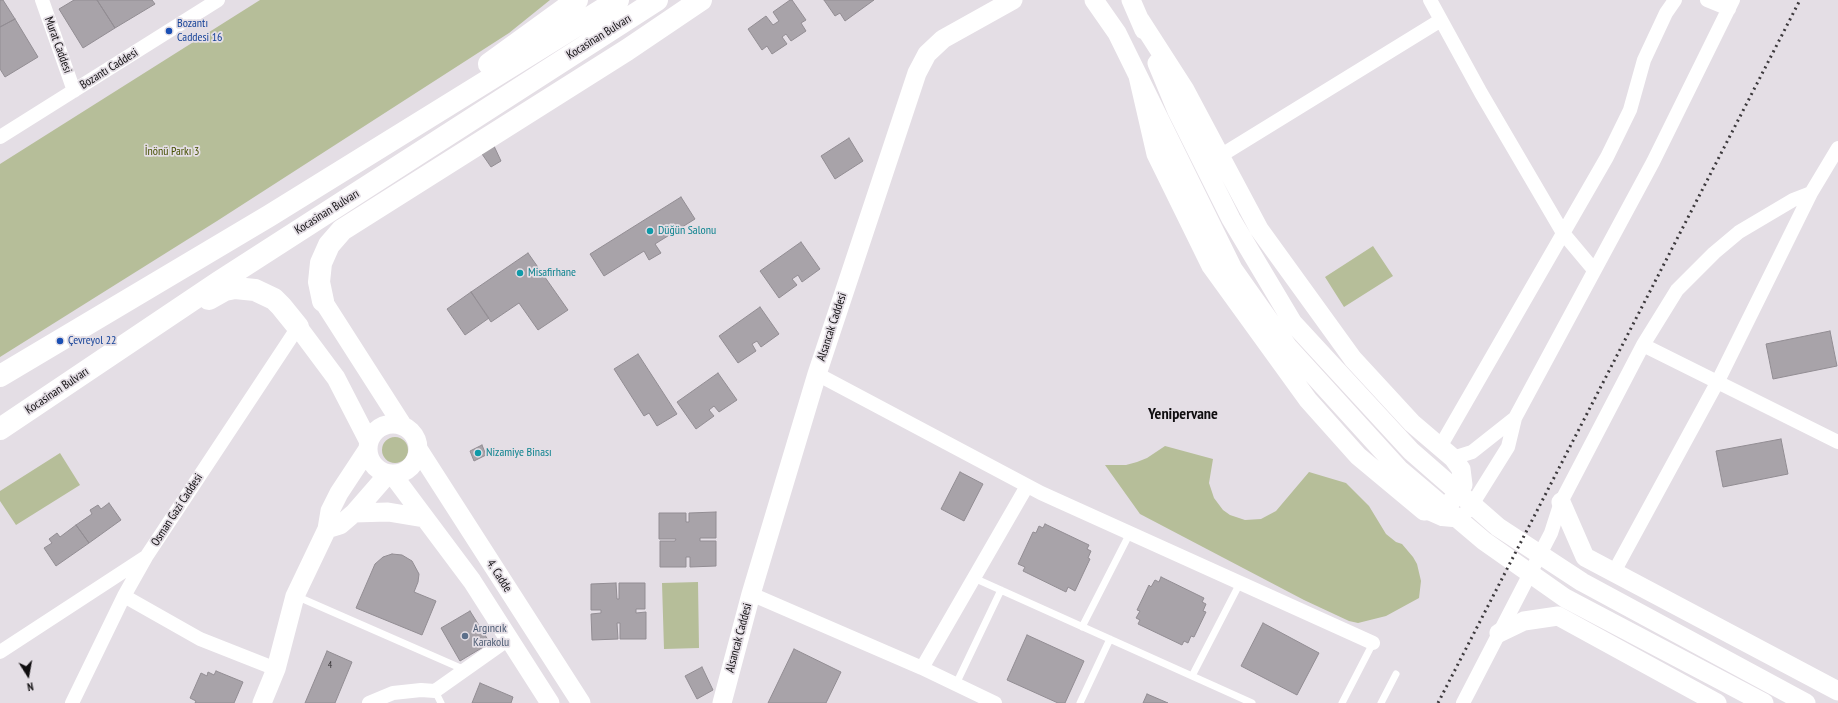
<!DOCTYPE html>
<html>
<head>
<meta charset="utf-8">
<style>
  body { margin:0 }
  #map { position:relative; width:1838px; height:703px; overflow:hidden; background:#e4dee5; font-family:"PT Sans Narrow",sans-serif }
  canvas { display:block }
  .north { position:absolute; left:8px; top:655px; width:40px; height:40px; -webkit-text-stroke:3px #e4dee5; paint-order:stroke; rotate:169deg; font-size:11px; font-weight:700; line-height:16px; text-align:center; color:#100e10 }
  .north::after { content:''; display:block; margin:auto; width:14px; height:18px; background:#100e10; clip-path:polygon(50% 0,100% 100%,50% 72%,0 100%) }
</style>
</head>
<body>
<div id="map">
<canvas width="1838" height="703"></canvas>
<div class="north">N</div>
</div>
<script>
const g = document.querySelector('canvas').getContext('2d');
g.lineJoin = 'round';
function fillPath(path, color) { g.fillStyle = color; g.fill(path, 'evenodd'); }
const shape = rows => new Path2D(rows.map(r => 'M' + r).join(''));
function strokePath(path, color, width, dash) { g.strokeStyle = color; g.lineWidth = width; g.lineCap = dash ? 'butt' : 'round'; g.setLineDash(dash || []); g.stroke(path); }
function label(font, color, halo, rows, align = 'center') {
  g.font = font + ' "PT Sans Narrow",sans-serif'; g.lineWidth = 3.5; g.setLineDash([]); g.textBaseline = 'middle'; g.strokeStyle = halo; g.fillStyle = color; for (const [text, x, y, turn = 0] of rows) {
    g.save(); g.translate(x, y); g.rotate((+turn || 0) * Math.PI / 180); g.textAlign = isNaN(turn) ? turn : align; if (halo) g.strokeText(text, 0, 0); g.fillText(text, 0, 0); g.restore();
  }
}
const green = shape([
  [260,0,550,0,509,33,217,221,0,357,0,164],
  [1373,246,1393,276,1344,307,1325,277],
  '382 450a13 13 0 1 1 26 0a13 13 0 1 1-26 0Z',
  [1165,446,1213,459,1209,483,1214,498,1223,510,1230,515,1245,520,1261,519,1276,511,1309,472,1346,483,1369,506,1386,534,1396,542,1402,544,1413,557,1417,564,1421,581,1419,598,1386,616,1358,623,1349,621,1304,600,1140,514,1105,465,1126,465,1137,462,1147,458],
  [60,453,80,485,16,525,0,501,0,491],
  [698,582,699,648,664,649,662,583]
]);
const building = shape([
  [0,0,3,0,15,19,0,27,0,0],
  [74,0,97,0,115,28,83,48,59,9,74,0],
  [97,0,152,0,155,4,115,28,97,0],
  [790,0,792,0,806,20,801,23,806,31,791,41,786,34,782,37,787,44,772,54,767,46,762,50,748,29,766,16,773,25,779,21,773,12,790,0],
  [824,0,874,0,845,21,840,13,835,16,824,0],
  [15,19,38,57,5,77,0,69,0,27,15,19],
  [849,138,863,161,835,179,821,156,849,138],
  [494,146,501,161,491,167,482,154,494,146],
  [681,197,695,219,655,244,661,253,649,260,644,251,604,276,590,254,681,197],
  [801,242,820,269,802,282,798,275,792,279,797,285,779,298,760,271,801,242],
  [528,253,568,310,538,330,519,303,491,322,471,292,528,253],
  [471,292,489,318,465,335,447,309,471,292],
  [760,307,779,334,761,347,757,341,752,344,756,351,738,363,719,336,760,307],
  [1830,331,1837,366,1773,379,1766,344,1830,331],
  [638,354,677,414,657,426,649,413,644,416,614,369,638,354],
  [718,373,737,400,719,412,714,406,709,410,714,416,696,429,677,402,718,373],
  [1781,439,1788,474,1723,487,1716,451,1781,439],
  [482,445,486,455,474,461,470,451,482,445],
  [960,472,983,484,964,521,941,509,960,472],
  [109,503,121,520,89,543,76,525,92,514,90,510,98,505,101,509,109,503],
  [716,512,716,538,700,538,700,541,716,541,716,566,690,567,690,557,686,557,686,567,660,567,660,541,675,541,676,539,659,539,659,513,686,513,686,522,689,522,689,513,716,512],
  [1045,524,1089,545,1087,549,1091,551,1088,558,1090,559,1075,591,1068,587,1066,592,1023,571,1025,567,1018,564,1033,532,1036,533,1039,526,1043,528,1045,524],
  [76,525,89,543,56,566,44,548,52,543,49,539,57,533,60,537,76,525],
  [392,554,402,555,412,561,419,574,418,582,414,592,436,601,422,635,356,608,375,564,383,557,392,554],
  [1161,577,1204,598,1202,602,1206,604,1203,611,1206,612,1194,637,1191,636,1188,643,1184,641,1182,645,1138,624,1140,620,1136,618,1140,611,1137,610,1149,585,1151,587,1155,580,1159,582,1161,577],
  [616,583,617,599,619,599,619,583,645,583,645,609,636,609,636,613,646,612,646,639,620,639,620,623,617,623,618,639,592,640,591,614,601,613,601,610,591,610,591,584,616,583],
  [470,611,490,643,460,661,441,628,470,611],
  [1263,623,1319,653,1297,695,1241,666,1263,623],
  [1027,635,1084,661,1065,703,1058,703,1007,680,1027,635],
  [794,649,841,672,826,703,768,703,794,649],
  [327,651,352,662,335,703,305,703,327,651],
  [702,667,713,690,697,699,685,676,702,667],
  [216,671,243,682,234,703,195,703,196,701,190,698,201,673,207,676,208,672,214,675,216,671],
  [480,683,513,697,511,703,472,703,480,683],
  [1147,694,1168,703,1143,703,1147,694]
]);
const lane = shape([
  [974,578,1252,703],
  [296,596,465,670],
  [1082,627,1130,533],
  [1192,676,1240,583],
  [956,684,1001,590],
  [435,691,441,703],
  [1080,703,1110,639],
  [1342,703,1373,643],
  [1381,703,1396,674]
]);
const street = shape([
  [42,0,74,91],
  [1430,0,1481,93,1563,233,1594,270],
  [1707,0,1729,9],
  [0,137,218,0],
  [1220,156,1441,20],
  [1643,345,1838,442],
  [817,374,1041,493,1373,643],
  [1440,447,1607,157,1630,110,1644,60,1666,13,1675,0],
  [1453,458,1472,452,1515,418],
  [1424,511,1442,519,1453,520,1468,511,1508,447,1515,418,1653,162,1733,0],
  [1614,572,1718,381,1811,193,1838,148],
  [751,594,922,668,995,703],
  [124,596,200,639,276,669],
  [0,652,144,558],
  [922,668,1027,486],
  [72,703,124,596,146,557,298,327],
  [369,703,393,693,421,690,435,691,510,638],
  [1463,703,1551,533,1561,502,1643,345,1677,290,1714,253,1739,232,1793,200,1811,193]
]);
const secondary = shape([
  [1094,0,1117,33,1233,269,1288,347,1399,469,1484,541,1565,598,1764,703],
  [1131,0,1144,30],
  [1157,63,1177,111,1231,219,1293,323,1411,451,1498,527,1582,582,1806,703],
  [1138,76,1156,154,1211,266,1308,400,1358,456,1424,511,1440,509,1450,503,1463,485,1461,469,1453,458,1412,423,1353,359,1259,229,1185,90,1140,20],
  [323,301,403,426],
  [298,327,336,378,369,442],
  '368 449a25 25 0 1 1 50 0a25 25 0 1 1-50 0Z',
  [418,449,581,703],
  [392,474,472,581,550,703],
  [1561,502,1585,557,1838,691],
  [354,513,388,512,424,518],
  [327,529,340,525,354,513,388,474],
  [1499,633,1524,621,1558,616,1717,703],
  [262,703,276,669,295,596,327,529,330,511,339,493,368,449],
  [722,703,751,594,817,374,917,73,927,54,943,39,1013,0]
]);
const highway = shape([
  [489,64,577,0],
  [209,299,225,290,235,288,255,290,274,299,281,306,298,327],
  [323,301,319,282,321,263,329,245,342,230,627,50,701,0],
  [0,376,269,216,618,0],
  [0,429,219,282,657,0]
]);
const rail = shape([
  [1438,703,1800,0]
]);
const markers = [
  [169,31,4,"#1a4fb4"],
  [650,231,4,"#0f9aa8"],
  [520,273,4,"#0f9aa8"],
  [60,341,4,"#1a4fb4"],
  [478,453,4,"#0f9aa8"],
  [465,636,4,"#5c6f8a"]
];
const numberNames = [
  ["4",330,665]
];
const transitNames = [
  ["Bozantı",177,24],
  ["Caddesi 16",177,38],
  ["Çevreyol 22",68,341]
];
const streetNames = [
  ["Kocasinan Bulvarı",599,37,-32],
  ["Murat Caddesi",58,45,70],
  ["Bozantı Caddesi",109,69,-32],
  ["Kocasinan Bulvarı",327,212,-32],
  ["Alsancak Caddesi",832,327,-72],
  ["Kocasinan Bulvarı",57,391,-34],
  ["Osman Gazi Caddesi",177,510,-57],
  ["4. Cadde",499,576,57],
  ["Alsancak Caddesi",739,638,-75]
];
const parkNames = [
  ["İnönü Parkı 3",172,152]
];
const cultureNames = [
  ["Düğün Salonu",658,231],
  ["Misafirhane",528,273],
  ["Nizamiye Binası",486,453]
];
const serviceNames = [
  ["Argıncık",473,629],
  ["Karakolu",473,643]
];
const districtNames = [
  ["Yenipervane",1183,414]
];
fillPath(green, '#b6be99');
fillPath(building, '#a8a3a9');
strokePath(building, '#928d93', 1);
strokePath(lane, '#fff', 7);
strokePath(street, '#fff', 14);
strokePath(secondary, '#fff', 19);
strokePath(highway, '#fff', 22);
strokePath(rail, '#3c393c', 3, [2, 4]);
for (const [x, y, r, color] of markers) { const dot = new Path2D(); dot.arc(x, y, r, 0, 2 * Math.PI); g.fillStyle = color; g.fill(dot); strokePath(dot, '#e4dee5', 1.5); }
label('10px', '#363336', null, numberNames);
label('12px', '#164399', '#e4dee5', transitNames, 'left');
label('12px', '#100e10', '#e4dee5', streetNames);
label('12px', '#454f00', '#e4dee5', parkNames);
label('12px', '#0d838f', '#e4dee5', cultureNames, 'left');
label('12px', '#4e5e75', '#e4dee5', serviceNames, 'left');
label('bold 16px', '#100e10', '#e4dee5', districtNames);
</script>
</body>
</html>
